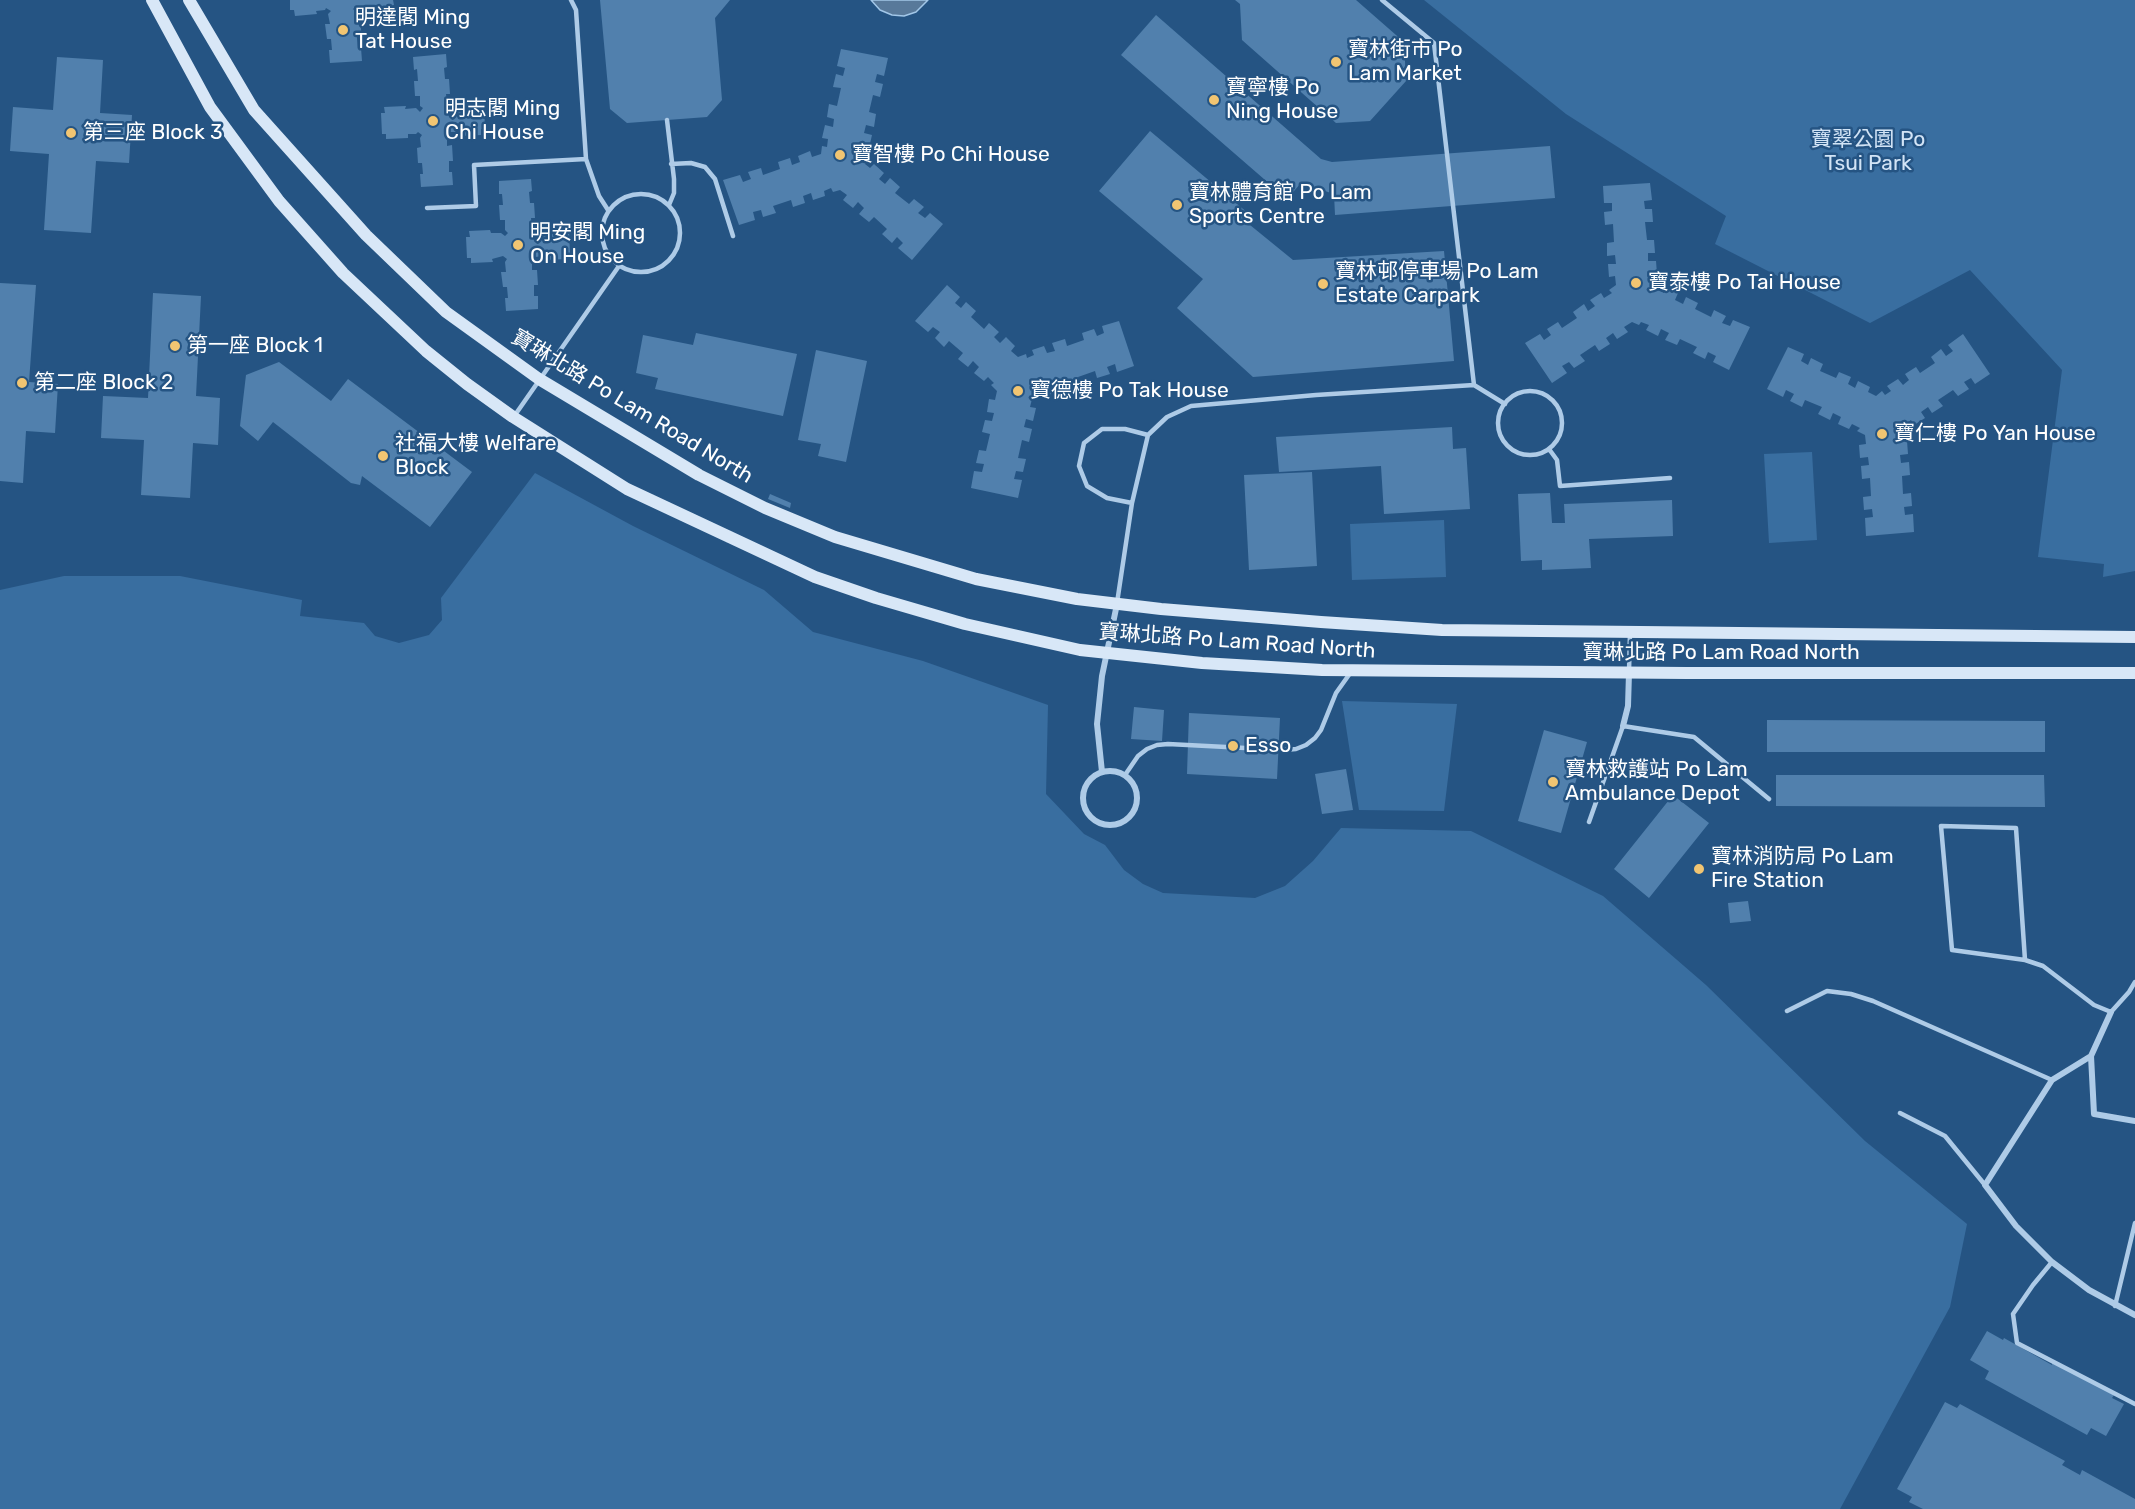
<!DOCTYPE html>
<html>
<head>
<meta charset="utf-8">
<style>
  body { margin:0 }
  canvas { display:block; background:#255483 }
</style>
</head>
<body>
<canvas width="2135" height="1509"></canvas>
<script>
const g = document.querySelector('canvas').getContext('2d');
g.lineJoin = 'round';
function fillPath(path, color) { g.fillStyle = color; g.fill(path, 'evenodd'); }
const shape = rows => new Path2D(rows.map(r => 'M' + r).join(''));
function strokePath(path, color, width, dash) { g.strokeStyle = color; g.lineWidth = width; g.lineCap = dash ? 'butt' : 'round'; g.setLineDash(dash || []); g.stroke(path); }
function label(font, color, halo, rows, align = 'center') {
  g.font = font + ' Rubik,"Noto Sans TC",sans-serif'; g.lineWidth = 5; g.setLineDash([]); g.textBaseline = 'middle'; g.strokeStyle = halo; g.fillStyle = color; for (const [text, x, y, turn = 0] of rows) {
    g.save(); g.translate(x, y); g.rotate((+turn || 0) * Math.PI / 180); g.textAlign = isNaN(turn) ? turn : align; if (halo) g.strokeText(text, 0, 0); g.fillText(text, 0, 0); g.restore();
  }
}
const green = shape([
  [1424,0,2135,0,2135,571,2103,577,2104,564,2038,557,2062,370,1970,270,1870,323,1715,244,1726,216,1566,114],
  [1812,452,1817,540,1769,543,1764,454],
  [535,473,633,526,764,590,813,632,923,661,1048,705,1046,794,1084,834,1105,845,1124,870,1143,884,1163,893,1255,898,1285,886,1313,861,1341,828,1471,831,1603,896,1706,985,1865,1141,1967,1224,1950,1307,1840,1509,0,1509,0,590,64,576,180,576,302,600,300,616,364,623,375,636,399,643,429,635,442,620,441,598],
  [1444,520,1446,577,1352,580,1350,524],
  [1342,701,1457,704,1444,811,1359,810]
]);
const water = shape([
  [871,0,928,0,916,12,904,16,892,15,880,10,871,0]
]);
const building = shape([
  [290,0,393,0,394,5,390,6,390,11,369,12,368,8,359,9,356,6,353,9,356,12,356,22,360,22,362,37,357,37,358,48,361,48,362,61,330,63,329,50,332,50,331,39,327,39,325,24,330,24,328,14,331,11,326,8,325,10,316,11,317,14,295,16,294,10,290,10],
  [600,0,730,0,715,18,722,100,707,117,627,123,610,109],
  [1235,0,1356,0,1404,42,1406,81,1370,121,1336,123,1242,40,1240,4],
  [1156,15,1321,159,1332,162,1550,146,1555,198,1335,215,1334,194,1301,183,1287,199,1121,55],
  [841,49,888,58,884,76,877,74,875,82,883,84,880,97,873,95,869,112,876,114,874,127,866,125,864,133,872,135,869,148,863,146,861,155,868,161,865,164,870,168,874,164,884,173,879,179,885,184,890,178,900,187,895,193,909,204,914,199,924,207,918,213,925,218,930,213,943,224,912,260,898,248,903,243,897,237,892,243,882,234,887,229,874,217,869,222,859,214,864,208,858,202,853,208,843,200,847,195,840,190,833,192,831,188,824,191,825,196,813,200,811,193,803,196,805,203,793,207,791,200,773,206,776,213,763,217,761,210,753,212,755,220,739,225,723,180,740,175,743,182,751,179,748,172,761,168,763,175,780,169,778,162,790,158,792,165,800,162,798,156,810,151,812,157,821,154,822,146,827,147,828,139,822,138,825,125,833,127,834,119,827,117,829,104,837,106,841,88,833,87,836,74,843,76,845,68,837,66],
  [446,54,447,67,444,68,445,79,449,79,450,94,446,94,447,104,444,106,448,110,459,107,458,103,480,102,480,107,484,107,485,129,481,129,481,135,460,136,460,132,450,132,447,130,444,133,447,136,447,146,452,145,453,161,449,161,449,172,452,172,453,185,421,187,420,174,423,174,422,163,418,163,417,148,421,147,420,138,422,135,418,132,416,134,408,134,408,138,386,139,386,134,382,134,381,113,385,113,384,107,406,106,405,109,416,108,420,112,423,108,420,106,420,96,415,96,414,81,418,81,417,69,414,70,413,57],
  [57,57,103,60,100,113,132,115,129,163,96,161,91,233,44,230,49,154,10,151,13,107,53,110],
  [1150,131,1255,219,1250,225,1293,260,1444,251,1454,361,1253,377,1177,308,1203,279,1099,191],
  [531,179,532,191,529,192,530,203,534,203,535,218,531,218,532,228,530,230,533,234,543,232,543,227,565,226,566,232,569,231,570,253,566,254,567,259,545,260,545,256,535,257,532,254,529,257,532,260,532,270,537,270,538,285,534,285,534,296,538,296,538,309,506,311,505,298,508,298,507,287,503,287,501,272,506,272,505,262,507,259,503,256,492,259,493,262,471,263,471,258,467,258,466,237,470,237,469,231,490,230,491,233,501,233,505,236,508,233,505,230,505,220,500,220,499,205,503,205,502,194,499,194,499,181],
  [1650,183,1652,200,1644,201,1645,209,1652,209,1653,222,1645,222,1647,240,1654,240,1655,253,1648,253,1648,261,1656,261,1657,274,1651,274,1651,281,1655,281,1656,289,1664,293,1667,288,1678,293,1675,300,1683,304,1686,297,1698,303,1695,309,1711,317,1714,310,1726,316,1722,323,1730,326,1733,320,1750,327,1729,370,1713,362,1716,356,1708,352,1705,359,1693,353,1697,347,1680,339,1677,345,1665,340,1669,333,1661,329,1658,336,1646,330,1649,325,1641,322,1639,325,1632,322,1624,327,1628,332,1617,339,1613,333,1606,338,1610,344,1599,351,1595,345,1580,355,1585,361,1574,368,1569,362,1562,366,1567,373,1552,383,1525,343,1540,334,1544,340,1551,335,1547,329,1558,322,1562,328,1577,318,1573,312,1584,304,1588,311,1595,306,1590,300,1601,293,1604,298,1612,293,1609,290,1616,285,1615,276,1609,277,1608,264,1616,264,1615,255,1607,256,1607,243,1614,242,1613,224,1605,225,1604,212,1612,211,1612,203,1604,203,1603,186],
  [0,283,36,285,29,382,58,384,55,433,26,431,23,483,0,481],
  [947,285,960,297,955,303,961,308,966,302,976,311,971,317,984,329,989,323,999,332,994,337,1000,343,1006,337,1015,346,1011,351,1018,357,1026,354,1027,358,1034,355,1032,350,1044,346,1047,353,1055,351,1052,343,1065,339,1067,346,1084,340,1082,333,1094,329,1097,336,1104,333,1102,326,1119,321,1134,366,1117,372,1115,364,1107,367,1110,374,1097,378,1095,371,1078,377,1080,384,1068,388,1065,381,1057,383,1060,391,1048,395,1045,389,1037,392,1036,400,1032,399,1030,407,1036,408,1033,421,1026,419,1024,427,1032,429,1029,442,1022,440,1018,458,1026,459,1023,472,1016,471,1014,479,1022,480,1018,498,971,488,974,471,982,472,984,464,976,463,979,450,986,451,990,434,982,432,985,420,992,421,994,413,987,412,989,399,995,400,997,391,991,385,994,383,988,377,984,381,974,373,979,367,973,361,968,367,958,359,963,353,949,341,944,347,935,338,940,332,933,327,928,332,915,321],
  [153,293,201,296,196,396,220,398,218,445,193,443,190,498,141,495,144,440,101,438,103,396,148,398],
  [696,333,797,354,783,416,655,389,658,378,636,373,643,335,693,345],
  [1963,334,1990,374,1975,384,1971,378,1964,382,1969,389,1958,396,1953,390,1938,400,1943,406,1932,413,1928,407,1921,412,1925,418,1914,425,1911,420,1904,425,1905,433,1900,433,1901,441,1907,441,1908,454,1900,455,1901,463,1909,462,1910,475,1902,476,1903,494,1911,493,1912,506,1904,507,1905,515,1913,514,1914,532,1866,536,1865,518,1873,517,1872,509,1864,510,1863,497,1871,496,1870,478,1862,479,1861,466,1869,465,1868,457,1860,458,1859,445,1866,444,1865,435,1857,431,1860,428,1852,424,1849,429,1838,424,1841,417,1833,413,1830,420,1818,414,1822,407,1805,400,1802,407,1790,401,1794,394,1786,390,1783,397,1767,389,1788,347,1804,354,1801,361,1808,365,1811,358,1823,364,1820,371,1836,378,1839,372,1851,377,1848,384,1855,388,1858,381,1870,387,1868,392,1876,396,1882,391,1885,395,1891,391,1887,386,1898,379,1903,385,1909,380,1905,374,1916,367,1920,373,1935,363,1931,357,1941,349,1946,356,1953,351,1948,345],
  [816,350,867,361,846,462,818,456,821,444,798,440],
  [279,362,331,401,348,379,472,472,430,527,362,476,360,485,351,483,273,422,258,441,240,426,246,375],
  [1452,427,1453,449,1466,448,1470,509,1384,514,1381,466,1279,472,1276,437],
  [1312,472,1317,566,1249,570,1244,475],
  [1550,493,1552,523,1565,523,1564,504,1672,500,1673,536,1589,539,1591,568,1542,570,1542,560,1521,561,1518,494],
  [770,494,791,503,790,508,768,499],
  [1134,707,1164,710,1162,741,1131,739],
  [1189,713,1280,718,1277,779,1187,774],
  [1767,720,2045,721,2045,752,1767,752],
  [1544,730,1587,742,1561,833,1518,821],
  [1346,769,1353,810,1322,814,1315,774],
  [1776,775,2044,775,2045,807,1776,806],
  [1673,795,1709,823,1649,898,1614,869],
  [1748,901,1751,921,1730,923,1728,903],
  [1987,1331,2003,1340,2004,1338,2052,1365,2052,1361,2114,1395,2112,1398,2124,1404,2106,1436,2091,1428,2087,1435,1985,1379,1989,1371,1970,1360],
  [1945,1402,1957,1408,1960,1404,2065,1461,2062,1465,2080,1475,2082,1470,2135,1499,2135,1509,1923,1509,1909,1502,1912,1497,1897,1489]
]);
const lane = shape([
  [571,0,576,10,586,159,599,196,608,210],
  [1382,0,1434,43,1474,385],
  [667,120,674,179,674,193,669,205],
  [671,164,691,163,705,167,715,179,733,236],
  '602 233a39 39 0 1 1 78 0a39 39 0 1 1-78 0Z',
  [427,208,476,206,474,165,586,159],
  '1498 423a32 32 0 1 1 64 0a32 32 0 1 1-64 0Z',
  [515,415,619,266],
  [1549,449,1557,460,1560,486,1670,478],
  [1132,503,1107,498,1087,486,1079,466,1084,443,1102,429,1125,429,1148,435],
  [1117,603,1132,503,1148,435,1167,417,1191,406,1316,395,1474,385,1505,404],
  [1629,672,1630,632],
  [1125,775,1138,756,1147,749,1157,745,1168,744,1284,750,1296,749,1306,745,1315,738,1321,730,1336,693,1351,672],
  [1589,822,1623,726,1694,737,1769,799],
  [2025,960,1952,950,1941,826,2016,828,2025,960,2043,966,2094,1005,2111,1012,2129,992,2135,982],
  [1787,1011,1827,991,1851,994,1873,1001,2052,1080],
  [1900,1113,1945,1136,1985,1185],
  [2052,1262,2033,1285,2013,1314,2017,1343,2135,1404],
  [2115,1306,2135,1223]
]);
const street = shape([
  [1623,726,1628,706,1629,673],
  '1083 798a27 27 0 1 1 54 0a27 27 0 1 1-54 0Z',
  [1102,772,1097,724,1102,676,1117,604],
  [2111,1012,2091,1056,2052,1080,1985,1185,2016,1226,2052,1262,2089,1290,2135,1315],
  [2091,1056,2094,1114,2135,1121]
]);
const secondary = shape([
  [152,0,210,107,279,201,343,273,426,351,467,384,513,417,627,489,815,577,876,598,965,624,1080,650,1202,663,1322,670,1686,673,2135,673],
  [189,0,254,110,366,235,446,312,539,379,699,475,765,508,835,537,976,579,1077,599,1161,609,1321,622,1442,630,2135,637]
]);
const markers = [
  [343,30,6,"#f1c572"],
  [1336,62,6,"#f1c572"],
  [1214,100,6,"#f1c572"],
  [433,121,6,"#f1c572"],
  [71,133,6,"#f1c572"],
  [840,155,6,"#f1c572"],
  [1177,205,6,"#f1c572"],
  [518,245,6,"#f1c572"],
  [1636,283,6,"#f1c572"],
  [1323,284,6,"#f1c572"],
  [175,346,6,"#f1c572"],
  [22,383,6,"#f1c572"],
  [1018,391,6,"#f1c572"],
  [1882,434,6,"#f1c572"],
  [383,456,6,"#f1c572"],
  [1233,746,6,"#f1c572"],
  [1553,782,6,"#f1c572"],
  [1699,869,6,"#f1c572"]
];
const poiNames = [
  ["明達閣 Ming",355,18],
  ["Tat House",355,42],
  ["寶林街市 Po",1348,50],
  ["Lam Market",1348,74],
  ["寶寧樓 Po",1226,88],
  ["Ning House",1226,112],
  ["明志閣 Ming",445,109],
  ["Chi House",445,133],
  ["第三座 Block 3",83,133],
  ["寶智樓 Po Chi House",852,155],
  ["寶林體育館 Po Lam",1189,193],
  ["Sports Centre",1189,217],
  ["明安閣 Ming",530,233],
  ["On House",530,257],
  ["寶林邨停車場 Po Lam",1335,272],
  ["Estate Carpark",1335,296],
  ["寶泰樓 Po Tai House",1648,283],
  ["第一座 Block 1",187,346],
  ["第二座 Block 2",34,383],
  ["寶德樓 Po Tak House",1030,391],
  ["寶仁樓 Po Yan House",1894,434],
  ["社福大樓 Welfare",395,444],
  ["Block",395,468],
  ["Esso",1245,746],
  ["寶林救護站 Po Lam",1565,770],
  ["Ambulance Depot",1565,794],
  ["寶林消防局 Po Lam",1711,857],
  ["Fire Station",1711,881]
];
const parkNames = [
  ["寶翠公園 Po",1868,140],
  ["Tsui Park",1868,164]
];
const streetNames = [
  ["寶琳北路 Po Lam Road North",632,407,31],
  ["寶琳北路 Po Lam Road North",1237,642,4],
  ["寶琳北路 Po Lam Road North",1721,653]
];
fillPath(green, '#396ea0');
fillPath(water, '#58799a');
strokePath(water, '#a2c7e8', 1.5);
fillPath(building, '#5180ad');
strokePath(lane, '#aecbe7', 4.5);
strokePath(street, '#aecbe7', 6);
strokePath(secondary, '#d8e7f7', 12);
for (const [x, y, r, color] of markers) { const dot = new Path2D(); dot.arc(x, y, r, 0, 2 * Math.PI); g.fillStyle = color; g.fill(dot); strokePath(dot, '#255483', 2); }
label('21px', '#fff', '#255483', poiNames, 'left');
label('21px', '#d2e4f6', '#255483', parkNames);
label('21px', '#fff', '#255483', streetNames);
</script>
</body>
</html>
